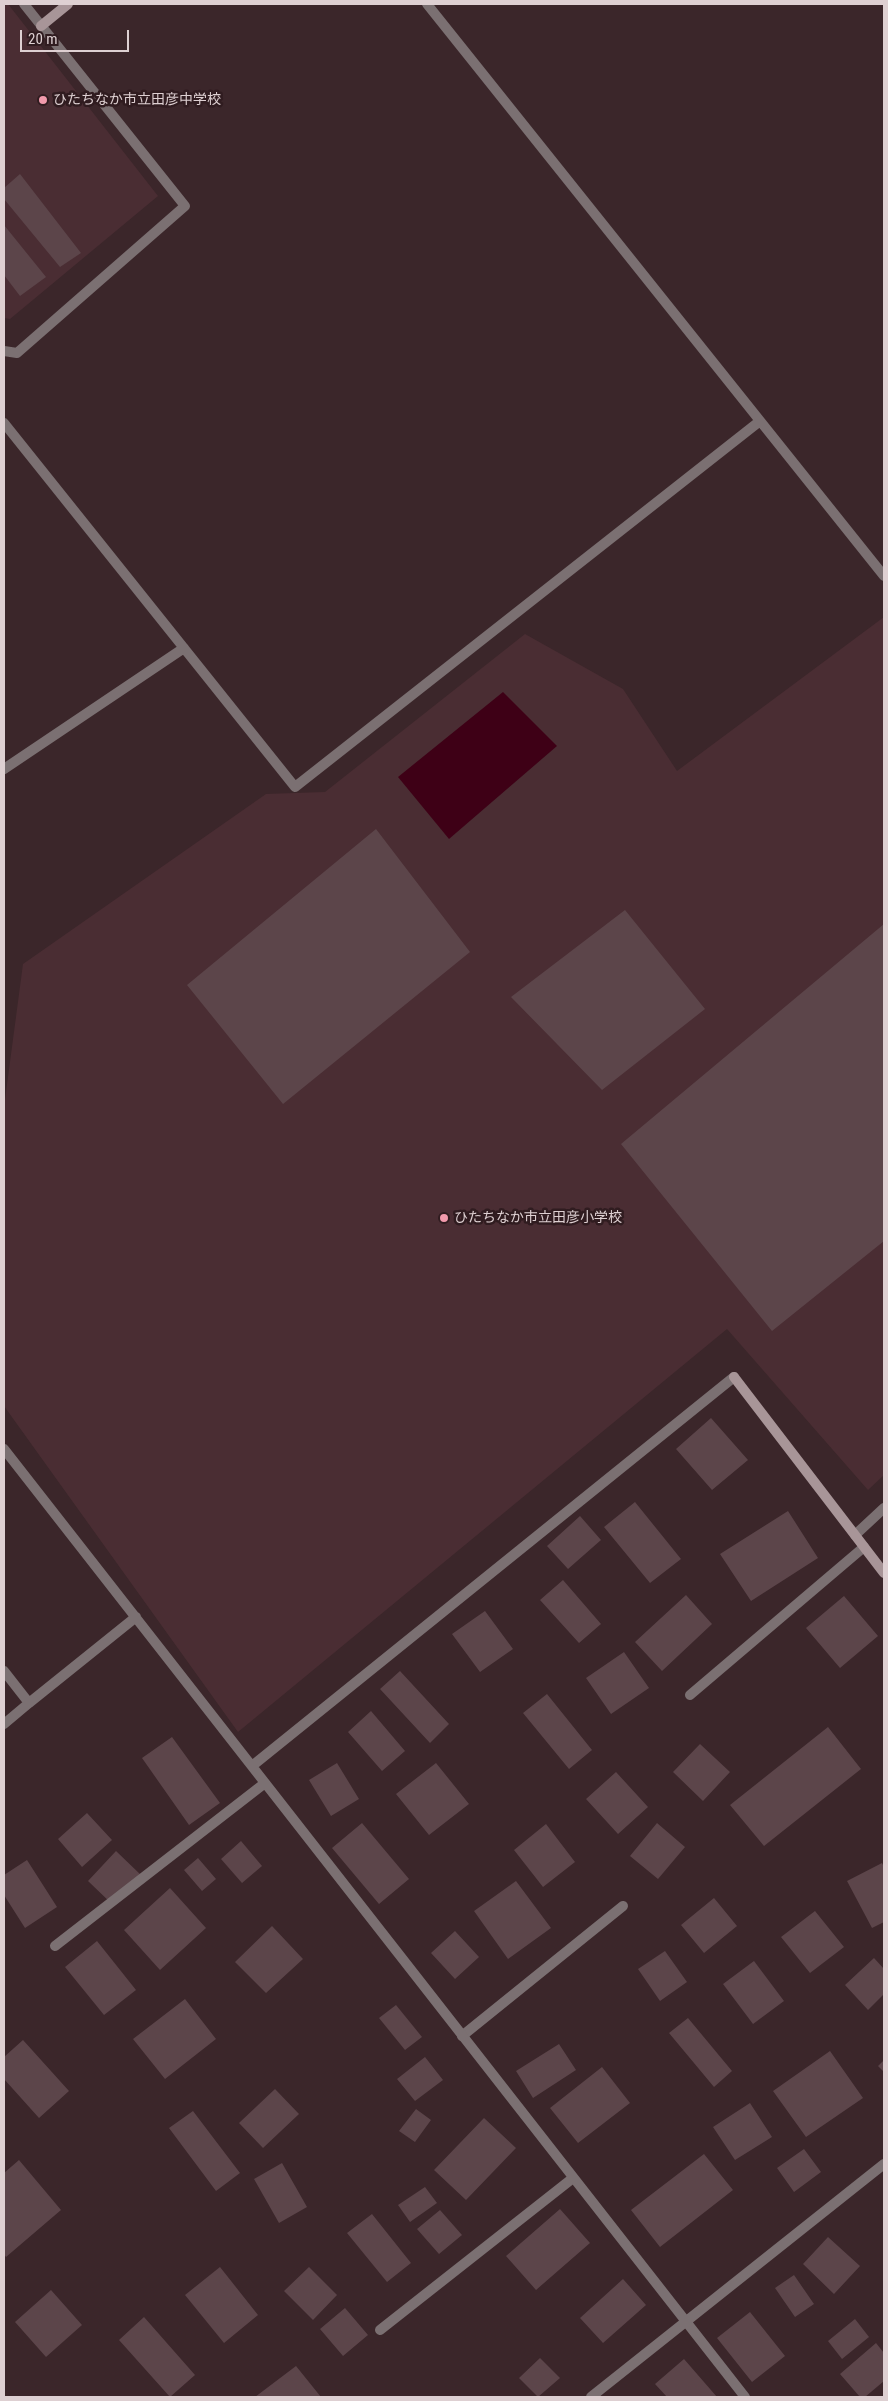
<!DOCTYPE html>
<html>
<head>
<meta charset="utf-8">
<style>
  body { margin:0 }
  #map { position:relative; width:888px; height:2401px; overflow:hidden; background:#3b262a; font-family:"Roboto Condensed",sans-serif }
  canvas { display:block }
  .frame { position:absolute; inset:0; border:5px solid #ded0d2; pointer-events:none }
  .scale { position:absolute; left:20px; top:30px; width:109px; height:22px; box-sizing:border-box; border:2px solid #ded0d2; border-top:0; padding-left:6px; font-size:15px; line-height:18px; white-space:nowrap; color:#ded0d2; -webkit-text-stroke:4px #301c20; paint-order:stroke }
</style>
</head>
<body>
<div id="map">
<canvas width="888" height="2401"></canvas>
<div class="frame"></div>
<div class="scale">20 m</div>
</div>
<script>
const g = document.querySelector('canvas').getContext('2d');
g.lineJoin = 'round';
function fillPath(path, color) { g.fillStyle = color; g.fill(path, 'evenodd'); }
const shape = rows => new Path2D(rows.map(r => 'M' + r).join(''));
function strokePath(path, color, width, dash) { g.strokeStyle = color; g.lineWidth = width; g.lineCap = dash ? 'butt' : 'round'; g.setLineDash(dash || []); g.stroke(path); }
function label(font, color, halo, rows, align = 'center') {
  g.font = font + ' "Roboto Condensed","Noto Sans JP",sans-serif'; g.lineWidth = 5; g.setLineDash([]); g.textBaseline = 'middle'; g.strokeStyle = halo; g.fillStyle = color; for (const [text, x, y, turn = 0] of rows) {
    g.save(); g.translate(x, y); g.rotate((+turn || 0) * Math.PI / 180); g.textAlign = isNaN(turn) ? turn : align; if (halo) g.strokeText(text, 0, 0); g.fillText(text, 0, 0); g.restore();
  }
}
const built = shape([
  [4,4,8,4,158,196,10,319,4,318],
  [884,617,884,1475,868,1490,727,1329,238,1732,4,1406,4,1107,23,964,266,794,325,792,525,634,623,689,677,771]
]);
const water = shape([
  [503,692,557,746,449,839,398,777]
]);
const building = shape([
  [20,174,81,253,60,267,4,199,4,188],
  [4,225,46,277,20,296,4,275],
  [376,829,470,952,283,1104,187,985],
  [625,910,705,1009,602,1090,511,997],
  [884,924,884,1241,772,1331,621,1144],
  [711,1418,748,1460,712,1490,676,1449],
  [635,1502,681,1559,650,1583,604,1527],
  [788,1511,818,1558,751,1601,720,1554],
  [580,1516,601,1540,568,1569,547,1546],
  [563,1580,601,1624,579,1643,540,1600],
  [686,1595,712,1624,662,1671,635,1642],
  [844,1596,878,1636,840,1668,806,1628],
  [485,1611,513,1649,480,1672,452,1634],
  [624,1652,649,1688,611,1714,586,1678],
  [400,1671,449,1724,430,1743,380,1689],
  [547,1694,592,1750,569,1769,523,1713],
  [371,1711,405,1751,382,1771,348,1732],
  [828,1727,861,1769,764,1846,730,1805],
  [172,1737,220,1803,189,1825,142,1758],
  [700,1744,730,1772,703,1801,673,1772],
  [337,1763,359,1799,331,1816,309,1780],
  [436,1763,469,1804,429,1835,396,1794],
  [616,1772,648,1807,618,1834,586,1799],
  [87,1813,112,1840,82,1867,58,1839],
  [362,1823,409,1879,379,1904,332,1848],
  [657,1823,685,1847,658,1879,630,1856],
  [546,1824,575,1862,543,1887,514,1850],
  [241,1841,262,1866,242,1883,221,1859],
  [116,1851,142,1876,113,1905,88,1881],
  [198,1858,216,1879,202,1891,184,1870],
  [27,1860,57,1907,25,1928,4,1895,4,1875],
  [882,1863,884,1867,884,1922,872,1928,847,1881],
  [516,1881,551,1928,508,1959,474,1911],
  [170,1888,206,1928,160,1970,124,1930],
  [714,1898,737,1926,704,1953,681,1925],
  [815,1911,844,1947,810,1973,781,1937],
  [272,1926,303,1959,266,1993,235,1962],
  [455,1931,479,1957,455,1979,431,1953],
  [97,1941,136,1990,104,2015,65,1967],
  [665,1951,687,1982,660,2001,638,1969],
  [874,1958,884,1969,884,1994,868,2010,845,1985],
  [754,1961,784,2001,753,2024,723,1984],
  [185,1999,216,2039,165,2079,133,2039],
  [396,2005,422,2037,405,2050,379,2018],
  [688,2018,732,2071,714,2087,669,2033],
  [23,2040,69,2091,39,2118,4,2079,4,2057],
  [559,2044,576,2070,533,2098,516,2071],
  [830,2051,863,2098,806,2137,773,2091],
  [425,2057,443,2080,415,2101,397,2079],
  [884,2060,884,2072,878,2066],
  [602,2067,630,2103,578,2143,550,2108],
  [275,2089,299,2114,263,2148,239,2123],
  [750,2103,772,2137,735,2160,713,2127],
  [416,2109,431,2120,415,2142,399,2131],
  [193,2111,240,2173,216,2191,169,2128],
  [484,2118,516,2148,466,2200,434,2170],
  [804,2149,821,2172,794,2192,777,2168],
  [704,2154,733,2190,660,2247,631,2210],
  [19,2160,61,2210,6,2257,4,2254,4,2173],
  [282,2163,307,2207,279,2223,254,2179],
  [425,2187,437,2203,410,2222,398,2205],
  [560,2209,590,2243,536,2290,506,2256],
  [440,2210,462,2235,439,2254,417,2229],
  [372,2214,411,2263,387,2282,347,2233],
  [828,2237,860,2266,834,2294,803,2264],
  [220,2267,258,2315,224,2343,185,2295],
  [309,2267,337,2295,313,2320,284,2291],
  [794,2275,814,2304,795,2317,775,2288],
  [623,2279,646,2305,603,2343,580,2318],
  [51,2290,82,2325,46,2357,15,2322],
  [345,2308,368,2335,343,2356,320,2329],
  [750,2312,785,2356,752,2382,717,2338],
  [144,2317,195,2375,170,2397,119,2340],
  [855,2319,869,2337,842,2359,828,2341],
  [876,2343,884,2353,884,2381,865,2397,860,2397,840,2374],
  [540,2358,560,2378,538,2397,519,2378],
  [684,2359,717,2397,667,2397,655,2384],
  [296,2366,321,2397,255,2397]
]);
const lane = shape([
  [462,2036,623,1906]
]);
const street = shape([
  [427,4,884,576],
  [4,351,17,353,185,206,24,4],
  [4,423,295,787,760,421],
  [4,769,184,648],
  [4,1449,745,2397],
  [855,1535,884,1508],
  [4,1671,29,1703,136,1617],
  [690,1695,864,1547],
  [4,1724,29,1703],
  [252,1766,734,1377],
  [55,1946,265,1783],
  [380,2330,573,2178],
  [591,2397,884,2164]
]);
const secondary = shape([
  [41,26,68,4],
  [734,1377,884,1573]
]);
const markers = [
  [43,100,5,"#f29aac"],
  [444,1218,5,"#f29aac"]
];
const poiNames = [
  ["ひたちなか市立田彦中学校",53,100],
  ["ひたちなか市立田彦小学校",454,1218]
];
fillPath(built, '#4a2d33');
fillPath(water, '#3e0016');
fillPath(building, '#5c454a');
strokePath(lane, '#7b7072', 10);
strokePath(street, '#7b7072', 10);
strokePath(secondary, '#a89598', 10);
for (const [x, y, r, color] of markers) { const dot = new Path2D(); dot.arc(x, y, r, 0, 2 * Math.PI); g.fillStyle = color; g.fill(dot); strokePath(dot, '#301c20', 2); }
label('14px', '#ded0d2', '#301c20', poiNames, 'left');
</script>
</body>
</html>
